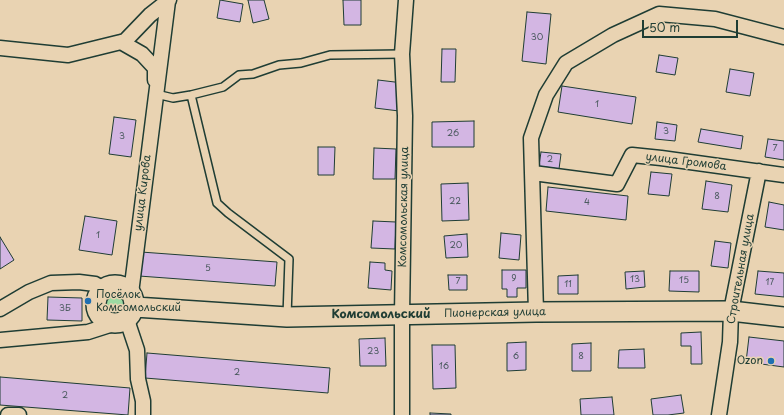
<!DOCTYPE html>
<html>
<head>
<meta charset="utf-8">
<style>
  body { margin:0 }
  #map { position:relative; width:784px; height:415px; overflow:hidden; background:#e9d3b2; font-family:"Playpen Sans",sans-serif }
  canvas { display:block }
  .scale { position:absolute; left:642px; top:20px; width:96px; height:18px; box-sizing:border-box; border:2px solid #1f3d34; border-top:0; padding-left:5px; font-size:12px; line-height:14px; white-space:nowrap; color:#1f3d34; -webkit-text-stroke:3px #e9d3b2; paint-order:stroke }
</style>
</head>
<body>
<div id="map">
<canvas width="784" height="415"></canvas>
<div class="scale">50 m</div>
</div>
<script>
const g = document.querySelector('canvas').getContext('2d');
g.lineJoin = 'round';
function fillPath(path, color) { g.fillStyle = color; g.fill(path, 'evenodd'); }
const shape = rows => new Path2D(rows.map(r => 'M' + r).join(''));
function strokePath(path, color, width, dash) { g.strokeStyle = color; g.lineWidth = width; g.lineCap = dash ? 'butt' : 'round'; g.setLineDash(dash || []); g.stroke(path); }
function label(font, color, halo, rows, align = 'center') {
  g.font = font + ' "Playpen Sans",sans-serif'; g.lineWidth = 3; g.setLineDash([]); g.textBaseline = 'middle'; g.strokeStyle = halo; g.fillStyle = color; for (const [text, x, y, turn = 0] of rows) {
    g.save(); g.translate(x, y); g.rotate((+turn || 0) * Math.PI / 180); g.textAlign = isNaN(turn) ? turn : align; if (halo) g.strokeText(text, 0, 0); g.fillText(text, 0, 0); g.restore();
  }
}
const green = shape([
  '103 304a12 12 0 1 1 24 0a12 12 0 1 1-24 0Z'
]);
const building = shape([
  [220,0,243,4,240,22,217,18,220,0],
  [248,0,264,0,269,19,253,23,248,0],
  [343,0,361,0,361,25,344,25,343,0],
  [527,12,551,14,546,64,522,61,527,12],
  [442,49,456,49,455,82,441,82,442,49],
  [659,55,678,58,675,75,656,72,659,55],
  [730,69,754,73,750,96,726,92,730,69],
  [378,80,403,83,399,111,375,108,378,80],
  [562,86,636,97,632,124,558,112,562,86],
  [114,117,136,120,131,157,109,154,114,117],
  [474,121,474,147,432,147,432,122,474,121],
  [657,122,677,125,675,141,655,139,657,122],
  [701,129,743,136,741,149,698,142,701,129],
  [768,139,784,141,784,160,765,157,768,139],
  [318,147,335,147,334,175,318,175,318,147],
  [374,148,396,149,395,179,373,179,374,148],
  [541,152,561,154,559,169,539,166,541,152],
  [651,172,672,174,669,196,648,194,651,172],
  [706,181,732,185,728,212,702,209,706,181],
  [468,183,469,220,442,221,441,184,468,183],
  [548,187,628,196,626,220,546,211,548,187],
  [769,202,784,205,784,230,765,227,769,202],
  [85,216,117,221,112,255,79,250,85,216],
  [373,221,396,222,395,249,371,248,373,221],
  [501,233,521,235,519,260,499,258,501,233],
  [467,234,468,257,446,258,444,236,467,234],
  [0,237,14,260,0,269,0,237],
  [715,241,731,243,728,268,711,266,715,241],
  [141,252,277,262,275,286,139,276,141,252],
  [370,262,385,263,385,270,392,271,391,290,368,288,370,262],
  [502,270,526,270,526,288,517,288,517,297,507,297,507,289,502,289,502,270],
  [644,271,645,287,626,289,625,272,644,271],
  [670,271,699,271,699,292,669,291,670,271],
  [758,271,784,273,784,297,755,294,758,271],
  [448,275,467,275,467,290,449,290,448,275],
  [578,275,578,294,558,294,558,276,578,275],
  [48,297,82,298,82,321,47,320,48,297],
  [701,332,702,364,691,364,691,346,681,346,681,333,701,332],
  [749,337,784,341,784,367,746,362,749,337],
  [385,338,386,366,360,366,359,339,385,338],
  [526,342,526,370,507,371,507,343,526,342],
  [591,343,591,371,572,371,572,344,591,343],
  [432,345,455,345,456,388,433,389,432,345],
  [644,349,645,368,618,368,619,350,644,349],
  [147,353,330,368,328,393,145,378,147,353],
  [0,377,130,388,128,415,0,405,0,377],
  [681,395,684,413,668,415,653,415,651,399,681,395],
  [612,397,614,415,581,415,580,399,612,397],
  [430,413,451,414,451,415,430,415,430,413]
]);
const lane = shape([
  [156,94,173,98,191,95,223,87,239,75,253,74,279,65,301,63,330,55,402,54],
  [191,95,217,203,228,213,289,259,287,316]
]);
const street = shape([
  [121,42,142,54,155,68,155,80],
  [0,48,68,55,125,41,150,15,169,0],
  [533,173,617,184,632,155,661,158,784,175],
  [131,293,168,1],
  [0,309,29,292,51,283,79,282,95,284,104,289],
  [536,312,531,138,546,95,566,63,613,35,659,14,715,19,784,37],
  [127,320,137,350,138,379,143,401,143,415],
  [0,340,88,332,113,324],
  [8,415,19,415],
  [402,415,402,315,405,116,402,54,406,0],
  [719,415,730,342,731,311,759,171]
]);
const secondary = shape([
  '96 304a19 19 0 1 1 38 0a19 19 0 1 1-38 0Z',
  [135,307,287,317,536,312,731,311,784,317]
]);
const markers = [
  [88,301,4,"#1f6fb2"],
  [771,361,4,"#1f6fb2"]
];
const numberNames = [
  ["30",537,38],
  ["1",597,105],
  ["3",666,132],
  ["26",453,134],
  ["3",122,137],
  ["7",775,149],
  ["2",550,160],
  ["8",717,197],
  ["22",455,202],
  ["4",587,203],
  ["1",98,236],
  ["20",456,246],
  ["5",208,269],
  ["9",514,279],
  ["13",635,280],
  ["15",684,281],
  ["7",458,282],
  ["17",770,283],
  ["11",568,285],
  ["3Б",65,309],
  ["23",373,352],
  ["6",516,357],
  ["8",581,357],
  ["16",444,367],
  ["2",237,373],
  ["2",65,396]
];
const streetNames = [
  ["улица Громова",686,162,7],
  ["улица Кирова",143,193,-83],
  ["Комсомольская улица",404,207,-89],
  ["Строительная улица",741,269,-80],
  ["Пионерская улица",495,313,-1]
];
const poiNames = [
  ["Посёлок",96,295],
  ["Комсомольский",96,308],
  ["Ozon",763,361,"right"]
];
const neighbourhoodNames = [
  ["Комсомольский",381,315]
];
fillPath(green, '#9cdaa2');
fillPath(building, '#d3b6e3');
strokePath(building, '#1f3d34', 1);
strokePath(lane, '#1f3d34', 10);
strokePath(street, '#1f3d34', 17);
strokePath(secondary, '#1f3d34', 22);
strokePath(lane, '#e9d3b2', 7);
strokePath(street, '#e9d3b2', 14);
strokePath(secondary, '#e9d3b2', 19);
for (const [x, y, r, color] of markers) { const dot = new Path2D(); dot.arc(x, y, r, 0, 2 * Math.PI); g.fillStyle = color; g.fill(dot); strokePath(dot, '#e9d3b2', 1.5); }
label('9px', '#4c5b60', null, numberNames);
label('11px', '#1f3d34', '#e9d3b2', streetNames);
label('11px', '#1f3d34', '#e9d3b2', poiNames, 'left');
label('bold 12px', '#1f3d34', '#e9d3b2', neighbourhoodNames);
</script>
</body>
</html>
